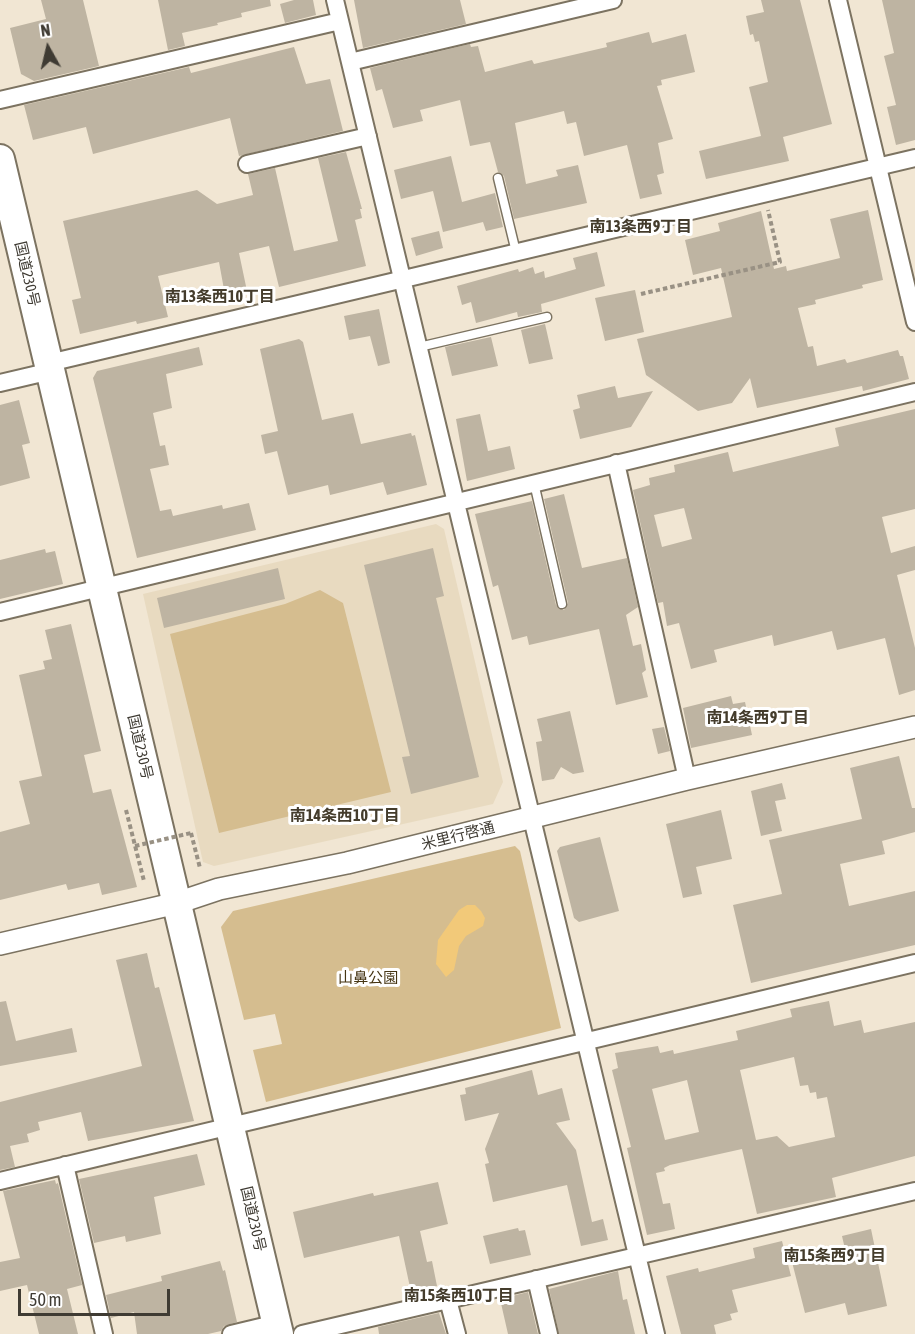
<!DOCTYPE html>
<html>
<head>
<meta charset="utf-8">
<style>
  body { margin:0 }
  #map { position:relative; width:915px; height:1334px; overflow:hidden; background:#f1e6d3; font-family:"Asap Condensed",sans-serif }
  canvas { display:block }
  .north { position:absolute; left:18px; top:18px; width:60px; height:60px; -webkit-text-stroke:4px #fff; paint-order:stroke; rotate:352deg; font-size:16px; font-weight:700; line-height:24px; text-align:center; color:#3f3b33 }
  .north::after { content:''; display:block; margin:auto; width:21px; height:27px; background:#3f3b33; clip-path:polygon(50% 0,100% 100%,50% 72%,0 100%) }
  .scale { position:absolute; left:18px; top:1289px; width:152px; height:27px; box-sizing:border-box; border:3px solid #3f3b33; border-top:0; padding-left:8px; font-size:18px; line-height:21px; white-space:nowrap; color:#3f3b33; -webkit-text-stroke:4px #fff; paint-order:stroke }
</style>
</head>
<body>
<div id="map">
<canvas width="915" height="1334"></canvas>
<div class="north">N</div>
<div class="scale">50 m</div>
</div>
<script>
const g = document.querySelector('canvas').getContext('2d');
g.lineJoin = 'round';
function fillPath(path, color) { g.fillStyle = color; g.fill(path, 'evenodd'); }
const shape = rows => new Path2D(rows.map(r => 'M' + r).join(''));
function strokePath(path, color, width, dash) { g.strokeStyle = color; g.lineWidth = width; g.lineCap = dash ? 'butt' : 'round'; g.setLineDash(dash || []); g.stroke(path); }
function label(font, color, halo, rows, align = 'center') {
  g.font = font + ' "Asap Condensed","Noto Sans JP",sans-serif'; g.lineWidth = 6; g.setLineDash([]); g.textBaseline = 'middle'; g.strokeStyle = halo; g.fillStyle = color; for (const [text, x, y, turn = 0] of rows) {
    g.save(); g.translate(x, y); g.rotate((+turn || 0) * Math.PI / 180); g.textAlign = isNaN(turn) ? turn : align; if (halo) g.strokeText(text, 0, 0); g.fillText(text, 0, 0); g.restore();
  }
}
const built = shape([
  [436,524,444,529,503,782,493,804,214,866,203,862,143,594]
]);
const green = shape([
  [320,590,343,603,391,792,219,833,170,634,285,604],
  [515,846,520,851,561,1028,266,1102,253,1050,282,1044,275,1014,244,1020,221,927,233,911]
]);
const water = shape([
  [467,905,475,905,481,911,485,918,483,926,466,936,459,946,454,970,446,977,436,964,438,940,459,910]
]);
const building = shape([
  [41,0,83,0,99,66,34,81,21,74,10,28,46,19],
  [158,0,270,0,271,6,241,13,242,17,217,23,218,25,182,33,185,46,168,50],
  [294,0,313,0,316,15,285,23,280,4],
  [354,0,460,0,466,24,363,48],
  [761,0,800,0,832,124,783,137,789,161,706,179,699,151,761,136,749,87,768,82,759,41,755,42,753,34,750,35,746,16,764,12],
  [882,0,915,0,915,140,896,145,887,107,896,105,884,56,894,53],
  [649,32,652,43,686,34,695,72,661,80,662,85,657,86,673,139,658,143,664,173,657,175,662,194,640,199,627,145,584,156,576,122,567,124,564,111,515,123,526,184,558,176,556,170,578,165,587,203,514,219,504,176,498,172,490,142,470,146,460,100,420,110,423,121,393,128,382,89,376,91,370,68,470,44,471,47,478,46,485,72,532,60,534,64,607,47,606,43],
  [294,47,306,84,330,79,343,131,239,156,230,118,93,154,86,127,33,140,24,105,189,67,191,73],
  [346,152,362,209,360,209,362,218,355,220,366,266,279,287,269,246,239,253,247,291,225,295,219,262,158,276,168,317,137,324,136,321,80,334,72,300,81,298,63,221,197,190,217,204,253,195,248,174,275,168,294,251,338,241,318,158],
  [451,156,462,202,495,193,503,227,486,231,483,222,443,232,433,191,401,199,394,170],
  [868,210,883,280,862,285,863,288,815,300,816,304,798,308,808,347,813,346,817,366,845,359,847,363,898,350,900,356,903,356,909,379,863,391,862,386,757,408,750,378,732,403,698,411,646,375,637,339,732,317,721,268,693,275,685,240,720,231,718,223,761,211,774,269,786,266,787,271,840,258,830,219],
  [439,231,443,248,416,256,411,238],
  [597,252,605,286,541,304,542,312,518,317,517,312,476,323,471,302,462,305,457,286,518,269,519,272,533,267,535,274,544,271,545,278,576,269,573,258],
  [635,290,644,332,605,341,595,298],
  [379,309,390,363,378,366,370,336,349,340,344,316],
  [545,324,553,359,529,364,521,330],
  [491,337,498,366,452,376,445,347],
  [299,339,303,342,322,420,353,413,361,444,411,433,412,436,415,435,427,485,387,495,383,482,330,495,328,485,288,495,277,451,265,454,261,435,278,431,260,349],
  [199,347,203,365,166,374,172,408,153,413,160,446,165,445,169,465,150,469,160,511,171,509,173,516,222,505,223,509,249,503,256,530,137,558,93,378,97,371],
  [615,386,618,398,653,391,631,427,580,439,573,410,580,408,577,395],
  [19,400,30,443,22,445,30,478,0,486,0,405],
  [915,409,915,509,882,517,891,553,915,546,915,570,897,575,915,648,915,690,899,695,885,638,837,650,832,631,774,646,772,635,714,650,717,662,691,669,679,623,667,626,663,602,658,603,633,490,650,485,649,478,675,472,674,465,728,452,733,472,839,446,835,428],
  [684,508,692,539,662,547,654,515],
  [480,414,488,451,510,446,515,469,467,481,456,419],
  [564,494,582,568,627,558,638,607,626,615,633,646,641,644,646,670,642,673,648,697,616,705,599,629,529,645,527,636,512,640,498,585,493,587,475,514,532,501,556,605,564,610,568,603,544,499],
  [433,548,444,596,436,598,479,777,411,794,402,757,410,756,364,565],
  [45,549,46,553,55,551,63,584,0,599,0,560],
  [278,568,285,599,164,628,157,598],
  [71,624,101,751,84,755,93,793,111,789,137,887,102,895,99,883,68,890,66,884,0,900,0,832,30,824,19,781,42,776,19,675,45,669,43,661,52,659,45,630],
  [731,696,733,704,745,702,752,735,691,748,683,708],
  [570,711,584,772,573,774,561,767,554,779,542,781,536,742,542,741,537,719],
  [664,727,670,751,658,754,652,729],
  [899,756,912,808,915,808,915,832,882,841,885,854,840,864,849,906,915,891,915,945,751,983,733,905,782,894,769,840,862,819,850,768],
  [782,783,786,799,775,801,782,831,761,836,751,791],
  [721,810,732,859,696,867,702,894,683,898,666,824],
  [600,837,619,911,579,922,574,918,557,851,560,847],
  [147,953,155,988,159,987,194,1121,88,1141,81,1112,38,1122,40,1130,27,1134,29,1142,10,1146,15,1167,0,1170,0,1102,142,1066,116,960],
  [6,1001,16,1041,72,1028,77,1052,0,1066,0,1002],
  [829,1001,834,1026,861,1020,864,1033,915,1022,915,1156,832,1178,836,1197,757,1214,742,1149,670,1165,664,1168,665,1171,656,1173,663,1204,670,1203,675,1229,647,1235,627,1148,631,1147,612,1070,618,1068,615,1053,658,1046,660,1053,673,1050,674,1054,738,1040,736,1031,792,1017,790,1009],
  [794,1057,800,1086,808,1085,810,1093,816,1092,817,1099,827,1097,835,1137,789,1147,777,1136,756,1140,740,1070],
  [687,1080,699,1132,665,1140,652,1089],
  [532,1070,538,1095,562,1088,570,1120,556,1123,576,1150,592,1222,603,1219,608,1240,581,1246,567,1185,493,1202,485,1164,489,1163,485,1149,499,1113,465,1121,460,1095,466,1094,465,1088],
  [197,1154,205,1185,154,1197,161,1234,126,1242,125,1236,94,1243,79,1179],
  [55,1180,56,1184,58,1183,82,1285,67,1289,78,1334,39,1334,27,1285,0,1291,0,1262,20,1258,3,1191],
  [438,1182,448,1224,420,1231,427,1262,432,1261,437,1286,411,1292,399,1236,304,1258,293,1212,373,1193,374,1196],
  [518,1228,519,1231,525,1230,531,1255,490,1264,483,1236],
  [871,1229,887,1306,848,1315,845,1303,805,1313,792,1262,845,1249,842,1236],
  [782,1241,791,1276,732,1290,738,1312,730,1314,732,1320,714,1325,716,1334,681,1334,666,1276,698,1268,699,1272,755,1258,753,1248],
  [220,1261,223,1271,225,1270,237,1322,224,1326,221,1331,208,1334,137,1334,134,1312,111,1318,106,1295,162,1281,161,1276],
  [618,1271,623,1300,627,1299,635,1334,559,1334,549,1289],
  [528,1292,538,1334,508,1334,500,1299],
  [439,1313,446,1334,379,1334,378,1327]
]);
const path = shape([
  [641,294,780,262,768,210],
  [126,810,144,881],
  [191,833,200,868]
]);
const service = shape([
  [498,178,516,252],
  [419,347,547,317],
  [534,483,562,604]
]);
const minor = shape([
  [335,0,656,1334],
  [838,0,915,322],
  [350,62,613,0],
  [0,100,340,21],
  [247,164,368,136],
  [49,363,915,158],
  [0,383,51,371],
  [616,463,687,779],
  [0,612,915,392],
  [65,1165,104,1334],
  [0,1181,915,963],
  [536,1279,549,1334],
  [448,1300,457,1334],
  [231,1334,277,1323],
  [302,1334,915,1191]
]);
const tertiary = shape([
  [0,944,177,903,219,889,347,863,687,779,915,727]
]);
const trunk = shape([
  [0,159,279,1334]
]);
const pathBridge = shape([
  [135,846,191,833]
]);
const streetNames = [
  ["国道230号",27,274,77],
  ["国道230号",140,747,77],
  ["米里行啓通",458,836,-14],
  ["国道230号",253,1219,77]
];
const parkNames = [
  ["山鼻公園",368,978]
];
const neighbourhoodNames = [
  ["南13条西9丁目",641,227],
  ["南13条西10丁目",220,297],
  ["南14条西9丁目",758,718],
  ["南14条西10丁目",345,816],
  ["南15条西9丁目",835,1256],
  ["南15条西10丁目",459,1296]
];
fillPath(built, '#e8dac0');
fillPath(green, '#d5bd8f');
fillPath(water, '#f2c979');
fillPath(building, '#beb4a2');
strokePath(service, '#7c7361', 11);
strokePath(minor, '#7c7361', 20);
strokePath(tertiary, '#7c7361', 24);
strokePath(trunk, '#7c7361', 32);
strokePath(path, '#999184', 4, [4.5, 3]);
strokePath(service, '#fff', 8);
strokePath(minor, '#fff', 16);
strokePath(tertiary, '#fff', 21);
strokePath(trunk, '#fff', 28);
strokePath(pathBridge, '#999184', 4, [4.5, 3]);
label('15px', '#3f3b33', '#fff', streetNames);
label('15px', '#463513', '#fff', parkNames);
label('bold 16px', '#443c2c', '#fff', neighbourhoodNames);
</script>
</body>
</html>
